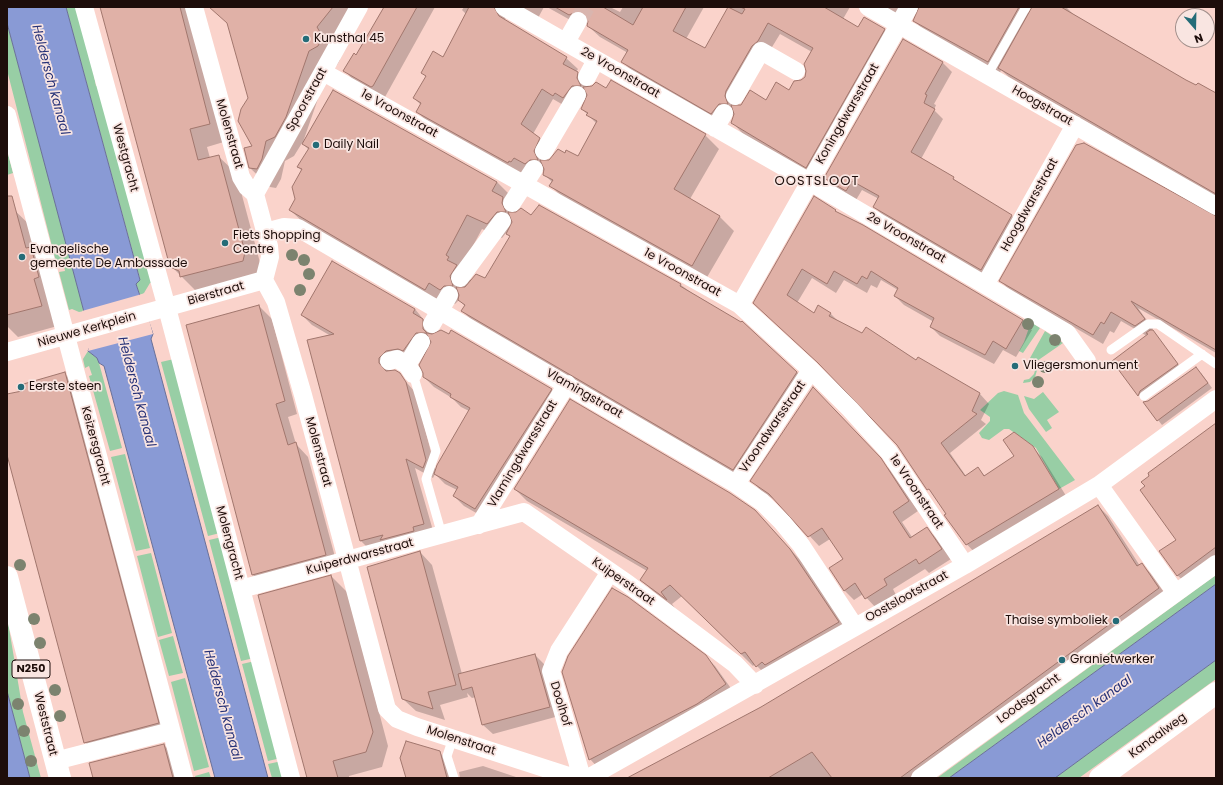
<!DOCTYPE html>
<html>
<head>
<meta charset="utf-8">
<style>
  body { margin:0 }
  #map { position:relative; width:1223px; height:785px; overflow:hidden; background:#fad3cb; font-family:Poppins,sans-serif }
  canvas { display:block }
  .frame { position:absolute; inset:0; border:8px solid #1d0d0a; pointer-events:none }
  .north { position:absolute; left:1175px; top:8px; width:40px; height:40px; box-sizing:border-box; background:#f9e5e1; border:1px solid #a18f8b; border-radius:50%; rotate:160deg; font-size:11px; font-weight:700; line-height:16px; text-align:center; color:#1d0d0a }
  .north::after { content:''; display:block; margin:auto; width:14px; height:18px; background:#246c78; clip-path:polygon(50% 0,100% 100%,50% 72%,0 100%) }
</style>
</head>
<body>
<div id="map">
<canvas width="1223" height="785"></canvas>
<div class="frame"></div>
<div class="north">N</div>
</div>
<script>
const g = document.querySelector('canvas').getContext('2d');
g.lineJoin = 'round';
function fillPath(path, color) { g.fillStyle = color; g.fill(path, 'evenodd'); }
const shape = rows => new Path2D(rows.map(r => 'M' + r).join(''));
function strokePath(path, color, width, dash) { g.strokeStyle = color; g.lineWidth = width; g.lineCap = dash ? 'butt' : 'round'; g.setLineDash(dash || []); g.stroke(path); }
function label(font, color, halo, rows, align = 'center') {
  g.font = font + ' Poppins,sans-serif'; g.lineWidth = 3.5; g.setLineDash([]); g.textBaseline = 'middle'; g.strokeStyle = halo; g.fillStyle = color; for (const [text, x, y, turn = 0] of rows) {
    g.save(); g.translate(x, y); g.rotate((+turn || 0) * Math.PI / 180); g.textAlign = isNaN(turn) ? turn : align; if (halo) g.strokeText(text, 0, 0); g.fillText(text, 0, 0); g.restore();
  }
}
const green = shape([
  [66,7,81,7,96,86,101,85,154,282,150,283,144,293,140,295,136,284,140,279],
  [7,23,84,311,79,312,72,309,69,310,59,272,65,271,63,261,56,262,7,70],
  [7,150,13,173,7,175],
  [1031,322,1040,328,1023,353,1019,351,1024,342],
  [1045,331,1063,343,1037,361,1038,367,1035,377,1030,382,1023,383,1024,380,1029,379,1034,374,1036,367,1030,358],
  [88,351,97,358,99,363,122,448,110,451,89,376,92,375,89,366,85,368,83,359],
  [174,359,220,533,208,536,161,362],
  [1004,391,1018,395,1024,413,1075,480,1059,489,1036,448,1009,429,1004,429,989,440,982,438,979,433,990,421,990,417,980,410,998,393],
  [1043,392,1059,412,1047,420,1052,428,1046,432,1029,409,1024,396,1034,399],
  [125,454,150,548,136,551,111,457],
  [222,537,254,658,241,661,209,540],
  [151,553,172,633,158,637,137,556],
  [1216,575,1216,584,949,778,937,778],
  [7,616,23,712,41,778,30,778,7,691],
  [173,636,183,673,169,676,159,640],
  [1216,660,1216,679,1079,778,1055,778],
  [255,661,281,758,268,761,242,664],
  [185,678,209,767,194,771,171,682],
  [282,761,286,778,272,778,268,764],
  [209,772,211,778,196,778,195,776]
]);
const water = shape([
  [7,7,66,7,140,280,136,284,153,334,151,339,268,778,215,778,104,366,99,363,97,358,88,351,92,342,7,23,7,7],
  [1216,584,1216,660,1055,778,949,778,1216,584],
  [7,691,30,778,7,778,7,691]
]);
const pier = shape([
  [142,294,153,334,88,351,90,342,82,311]
]);
const shadow = shape([
  [101,7,191,7,227,141,207,147,210,158,218,156,236,173,262,270,261,278,199,294,171,266],
  [214,7,368,7,336,47,340,54,340,60,337,65,328,70,303,142,333,91,497,182,512,197,508,204,517,213,532,216,539,206,681,285,797,372,808,384,744,480,474,322,462,311,465,306,459,300,455,304,444,297,440,304,305,224,290,210,296,199,302,171,298,167,309,150,302,143,294,156,285,161,281,179,276,188,270,187,250,168,254,147,249,98,228,22],
  [482,229,502,238,506,233,511,237,486,279,472,281,460,270],
  [385,7,435,7,385,97,356,83,345,71,356,56],
  [464,7,544,7,538,18,511,9,505,19,505,21,566,58,578,69,576,72,589,84,588,87,705,135,719,149,690,199,720,217,734,231,706,279,565,200,551,186,553,183,544,174,545,171,521,172,519,174,429,123,417,112,421,105,414,98,426,77,422,72,443,58,466,14,462,10],
  [583,97,588,97,582,109,597,124,578,158,565,154,545,161,551,150,533,134,553,99,565,106],
  [547,7,610,7,620,12,623,7,704,7,686,39,705,49,729,7,850,7,843,19,858,28,884,29,896,41,818,178,743,134,732,122,735,115,730,115,723,124,634,73,623,62,628,53,600,37,588,26,588,22,581,26],
  [780,34,812,52,806,76,789,91,766,101,736,106],
  [883,7,1022,7,1030,14,1037,7,1066,7,1074,15,1186,81,1216,95,1216,197,1009,77,1001,70,1000,73,926,32,914,21,920,8,915,9,907,21],
  [903,40,943,63,952,72,934,104,936,105,934,110,943,119,921,159,953,178,960,185,1012,216,1021,225,991,279,884,216,874,207,879,199,862,190,856,200,835,187,825,178],
  [814,198,840,215,1022,320,1032,330,1016,357,1003,350,994,364,940,336,931,327,934,322,904,305,895,296,898,290,881,280,877,288,871,285,867,293,844,280,836,293,812,278,797,303,814,314,819,307,831,314,840,323,917,361,918,358,980,394,989,404,981,420,986,424,950,453,966,476,978,469,985,476,1032,447,1042,457,1068,499,976,554,960,537,946,516,948,515,898,444,825,368,764,312],
  [7,203,35,230,61,325,18,337,7,326],
  [1216,217,1216,353,1138,308,1153,329,1152,330,1182,369,1143,399,1113,361,1147,336,1121,321,1114,333,1110,331,1103,344,1010,290,1000,281],
  [259,306,272,319,297,414,288,417,296,444,308,457,338,568,266,588,253,575],
  [415,309,432,330,432,336,551,389,561,399,485,518,464,506,454,496,457,490,445,484,435,474,433,478,415,468,434,534,371,551,361,541,308,341,331,336,312,325,302,315],
  [426,342,432,342,424,377,434,387,452,398,461,407,469,411,436,472,416,393,399,374,388,372,389,368],
  [1201,373,1212,388,1162,425,1158,420,1148,402],
  [65,374,77,386,171,736,98,755,85,742,7,450,7,396,23,391],
  [822,398,890,470,918,511,902,522,912,537,927,528,936,538,951,559,929,573,925,569,893,589,896,595,876,608,863,594,854,600,844,590,844,560,830,539,819,546,778,502,761,491,752,481],
  [1216,424,1216,563,1187,584,1177,575,1177,540],
  [515,489,755,511,802,562,850,634,769,678,755,664,753,666,682,596,672,604,675,608,653,591,641,580,647,571,527,501],
  [1098,506,1108,516,1140,566,1142,564,1151,574,1168,598,923,778,629,778,762,708],
  [420,552,432,565,462,674,535,655,544,664,559,716,493,734,483,725,476,697,472,698,467,693,468,697,440,705,445,720,416,711,403,699],
  [331,576,347,592,388,746,382,767,349,776,349,778,308,778],
  [705,656,715,666,735,694,599,769,590,759],
  [164,745,173,754,179,778,94,778],
  [439,752,455,768,458,778,404,778],
  [483,766,519,778,460,778,459,772]
]);
const building = shape([
  [100,7,180,7,210,124,190,129,198,160,219,155,245,252,243,261,180,277,179,271,170,267,100,7],
  [209,7,333,7,317,27,321,34,321,40,318,46,309,51,286,117,275,137,266,141,262,159,257,169,249,168,244,148,252,146,238,121,241,109,248,98,227,23,209,7],
  [384,7,417,7,373,86,371,87,343,71,354,53,356,55,384,7],
  [469,7,494,7,499,16,567,57,563,64,578,72,577,78,581,86,572,86,563,98,555,93,553,96,542,89,521,124,540,138,534,151,538,160,530,160,525,164,514,158,511,162,509,161,508,163,416,112,421,103,413,98,426,76,421,73,433,51,443,57,469,7],
  [555,7,603,7,633,25,643,7,686,7,673,31,705,48,728,7,742,14,745,9,740,7,824,7,858,27,864,17,885,29,806,168,731,123,734,114,731,105,741,105,750,90,766,100,776,82,789,90,794,81,801,80,805,77,806,71,804,64,813,48,768,23,758,41,752,46,726,91,725,96,728,104,719,104,711,114,621,62,628,50,587,26,588,21,584,12,578,11,569,15,555,7],
  [919,7,1019,7,988,62,913,21,919,7],
  [1032,7,1061,7,1186,80,1196,85,1198,83,1216,93,1216,194,998,68,1032,7],
  [903,39,943,62,925,94,927,95,924,103,935,109,911,152,954,177,953,179,1012,215,981,270,873,207,879,196,852,181,846,191,824,178,903,39],
  [611,80,706,134,674,189,720,216,692,266,549,186,553,180,543,175,544,169,540,160,549,160,558,149,565,153,566,150,578,156,597,121,586,115,588,113,581,109,587,95,583,87,592,86,596,82,606,88,611,80],
  [333,90,497,182,492,191,503,197,502,203,506,212,497,212,487,224,467,215,446,255,449,257,447,260,457,265,450,276,453,286,444,286,440,290,429,283,425,290,289,210,295,199,292,187,302,169,297,167,309,148,302,144,333,90],
  [1084,143,1216,216,1216,350,1131,301,1145,319,1135,326,1111,312,1104,324,1101,322,1093,335,999,281,1076,145,1084,143],
  [7,196,12,196,26,248,31,247,39,277,34,279,42,306,7,315,7,196],
  [814,196,836,210,835,211,863,225,1023,320,1006,349,993,341,985,355,930,327,934,318,894,296,898,288,871,271,867,279,862,276,857,284,834,271,827,284,802,269,787,295,814,313,818,305,831,313,829,316,862,333,866,327,916,360,918,357,980,393,972,411,977,414,941,443,965,476,978,467,984,476,1014,456,1003,440,1014,432,1033,446,1059,489,966,545,944,515,946,514,929,489,927,490,897,445,818,363,753,303,814,196],
  [539,205,681,284,680,286,741,322,742,321,797,372,733,470,461,311,465,305,458,300,459,295,456,287,465,287,476,274,485,278,510,236,506,234,512,222,508,212,516,212,521,208,531,215,539,205],
  [332,261,415,309,413,313,423,319,423,329,427,333,432,334,441,330,449,334,451,330,552,389,475,509,453,496,458,487,434,474,437,465,470,408,450,397,451,394,423,377,423,373,419,365,431,342,426,333,416,333,403,351,398,349,386,351,379,358,379,363,386,371,395,370,400,373,406,382,426,460,423,468,406,459,424,524,413,527,414,531,380,540,383,535,360,541,307,340,334,334,301,315,332,261],
  [259,305,285,401,276,404,288,445,296,442,326,555,252,575,186,325,259,305],
  [1150,330,1153,330,1178,364,1140,391,1138,396,1112,361,1148,334,1146,333,1150,330],
  [1196,367,1208,383,1157,421,1143,402,1148,401,1196,367],
  [65,372,159,723,84,743,7,455,7,394,22,391,20,385,65,372],
  [813,387,881,458,909,501,893,512,910,538,927,527,942,549,919,564,916,559,884,579,887,585,865,599,855,583,844,591,829,568,843,559,822,528,808,537,769,494,750,481,813,387],
  [570,399,730,493,755,510,790,549,839,622,765,665,762,662,756,667,745,652,741,654,670,585,661,592,667,600,640,580,648,568,514,489,570,399],
  [1216,423,1216,547,1177,576,1159,551,1176,540,1140,490,1145,486,1141,482,1149,476,1148,473,1216,423],
  [1098,505,1137,566,1142,563,1159,588,900,778,832,778,812,752,768,778,627,778,761,707,1098,505],
  [420,551,456,685,428,692,433,709,402,699,367,567,420,551],
  [331,575,373,732,366,752,333,761,338,778,307,778,258,595,331,575],
  [612,588,628,597,706,655,726,684,697,704,589,760,562,672,568,656,612,588],
  [535,654,550,707,482,725,472,687,462,690,458,674,535,654],
  [406,741,440,751,447,778,406,778,400,758,406,741],
  [164,744,173,778,93,778,89,763,164,744]
]);
const streetTunnel = shape([
  [578,21,586,7]
]);
const lane = shape([
  [988,74,1026,7],
  [1111,350,1148,324,1158,324,1216,364],
  [413,374,436,451,426,479,442,535],
  [1144,396,1202,354],
  [453,738,447,756,454,778]
]);
const street = shape([
  [84,7,167,308,291,778],
  [194,7,241,177,247,187,255,194,269,246,270,257,264,280,276,302,303,395,387,709,397,719,417,727,575,778],
  [504,7,810,182,1060,329,1067,333,1087,361],
  [868,7,1216,206],
  [566,42,578,21],
  [323,72,740,305,811,370,850,409,889,452,965,565],
  [587,77,596,60],
  [735,96,761,51,796,71],
  [7,115,184,778],
  [715,128,724,113],
  [544,151,577,95],
  [255,194,359,7],
  [512,203,534,169],
  [265,232,284,227,298,228,736,484,762,502,782,522,801,545,855,627],
  [460,278,502,221],
  [985,285,1075,125],
  [740,305,909,7],
  [432,324,449,295],
  [7,352,264,280],
  [389,361,397,359,407,365],
  [413,374,407,365,421,342],
  [736,484,811,370],
  [1099,485,1176,593],
  [479,525,567,384],
  [241,589,524,512,628,584,735,664,755,685],
  [55,761,171,731],
  [582,778,551,671,559,651,610,572],
  [588,778,965,565,1099,485,1216,399],
  [920,778,1216,564]
]);
const secondary = shape([
  [1100,778,1216,693]
]);
const primary = shape([
  [7,577,60,778]
]);
const trees = [
  [292,255],
  [304,260],
  [309,274],
  [300,290],
  [1028,324],
  [1055,340],
  [1045,367],
  [1038,382],
  [20,565],
  [34,619],
  [40,643],
  [55,690],
  [18,704],
  [60,716],
  [24,731],
  [31,761]
];
const markers = [
  [306,39,4,"#246c78"],
  [316,145,4,"#246c78"],
  [225,243,4,"#246c78"],
  [22,257,4,"#246c78"],
  [1015,366,4,"#246c78"],
  [21,387,4,"#246c78"],
  [1116,621,4,"#246c78"],
  [1062,660,4,"#246c78"]
];
const shields = [
  [31,669,38]
];
const shieldNames = [
  ["N250",31,669]
];
const poiNames = [
  ["Kunsthal 45",314,39],
  ["Daily Nail",324,145],
  ["Fiets Shopping",233,236],
  ["Centre",233,250],
  ["Evangelische",30,250],
  ["gemeente De Ambassade",30,264],
  ["Vliegersmonument",1023,366],
  ["Eerste steen",29,387],
  ["Thaise symboliek",1108,621,"right"],
  ["Granietwerker",1070,660]
];
const streetNames = [
  ["2e Vroonstraat",620,73,30],
  ["Spoorstraat",307,100,-61],
  ["Hoogstraat",1042,106,30],
  ["1e Vroonstraat",399,114,29],
  ["Koningdwarsstraat",848,114,-60],
  ["Molenstraat",229,134,74],
  ["Westgracht",125,158,75],
  ["Hoogdwarsstraat",1030,205,-61],
  ["2e Vroonstraat",906,238,30],
  ["1e Vroonstraat",682,273,29],
  ["Bierstraat",216,294,-16],
  ["Nieuwe Kerkplein",87,330,-16],
  ["Vlamingstraat",584,394,30],
  ["Vroondwarsstraat",773,427,-56],
  ["Keizersgracht",95,446,75],
  ["Molenstraat",318,452,75],
  ["Vlamingdwarsstraat",523,454,-59],
  ["1e Vroonstraat",916,492,56],
  ["Molengracht",229,543,75],
  ["Kuiperdwarsstraat",360,557,-15],
  ["Kuiperstraat",623,582,35],
  ["Oostslootstraat",907,597,-29],
  ["Loodsgracht",1029,699,-36],
  ["Doolhof",560,704,73],
  ["Weststraat",45,724,76],
  ["Kanaalweg",1158,736,-36],
  ["Molenstraat",461,741,18]
];
const waterNames = [
  ["Heldersch kanaal",50,80,75],
  ["Heldersch kanaal",136,392,75],
  ["Heldersch kanaal",222,705,75],
  ["Heldersch kanaal",1085,712,-36]
];
const neighbourhoodNames = [
  ["OOSTSLOOT",817,182]
];
fillPath(green, '#98cea5');
fillPath(water, '#899ad5');
strokePath(water, '#697098', 1);
fillPath(pier, '#fad3cb');
fillPath(shadow, '#0003');
fillPath(building, '#e0b1a7');
strokePath(building, '#a1766d', 1);
strokePath(streetTunnel, '#d9b5ae', 18, [18, 9]);
strokePath(lane, '#fff', 9);
strokePath(street, '#fff', 18);
strokePath(secondary, '#fff', 22);
strokePath(primary, '#fff', 22);
g.fillStyle = '#7c836f';
for (const [x, y] of trees) { g.beginPath(); g.arc(x, y, 6, 0, 2 * Math.PI); g.fill(); }
for (const [x, y, r, color] of markers) { const dot = new Path2D(); dot.arc(x, y, r, 0, 2 * Math.PI); g.fillStyle = color; g.fill(dot); strokePath(dot, '#f9e5e1', 1.5); }
for (const [x, y, w] of shields) { const box = new Path2D(); box.roundRect(x - w / 2, y - 9, w, 18, 3); g.fillStyle = '#f9e5e1'; g.fill(box); strokePath(box, '#1d0d0a', 1); }
label('bold 11px', '#1d0d0a', null, shieldNames);
label('12px', '#1d0d0a', '#f9e5e1', poiNames, 'left');
label('12px', '#1d0d0a', '#f9e5e1', streetNames);
label('italic 13px', '#263177', '#f9e5e1', waterNames);
g.letterSpacing = '1px';
label('13px', '#1d0d0a', '#f9e5e1', neighbourhoodNames);
g.letterSpacing = '0px';
</script>
</body>
</html>
